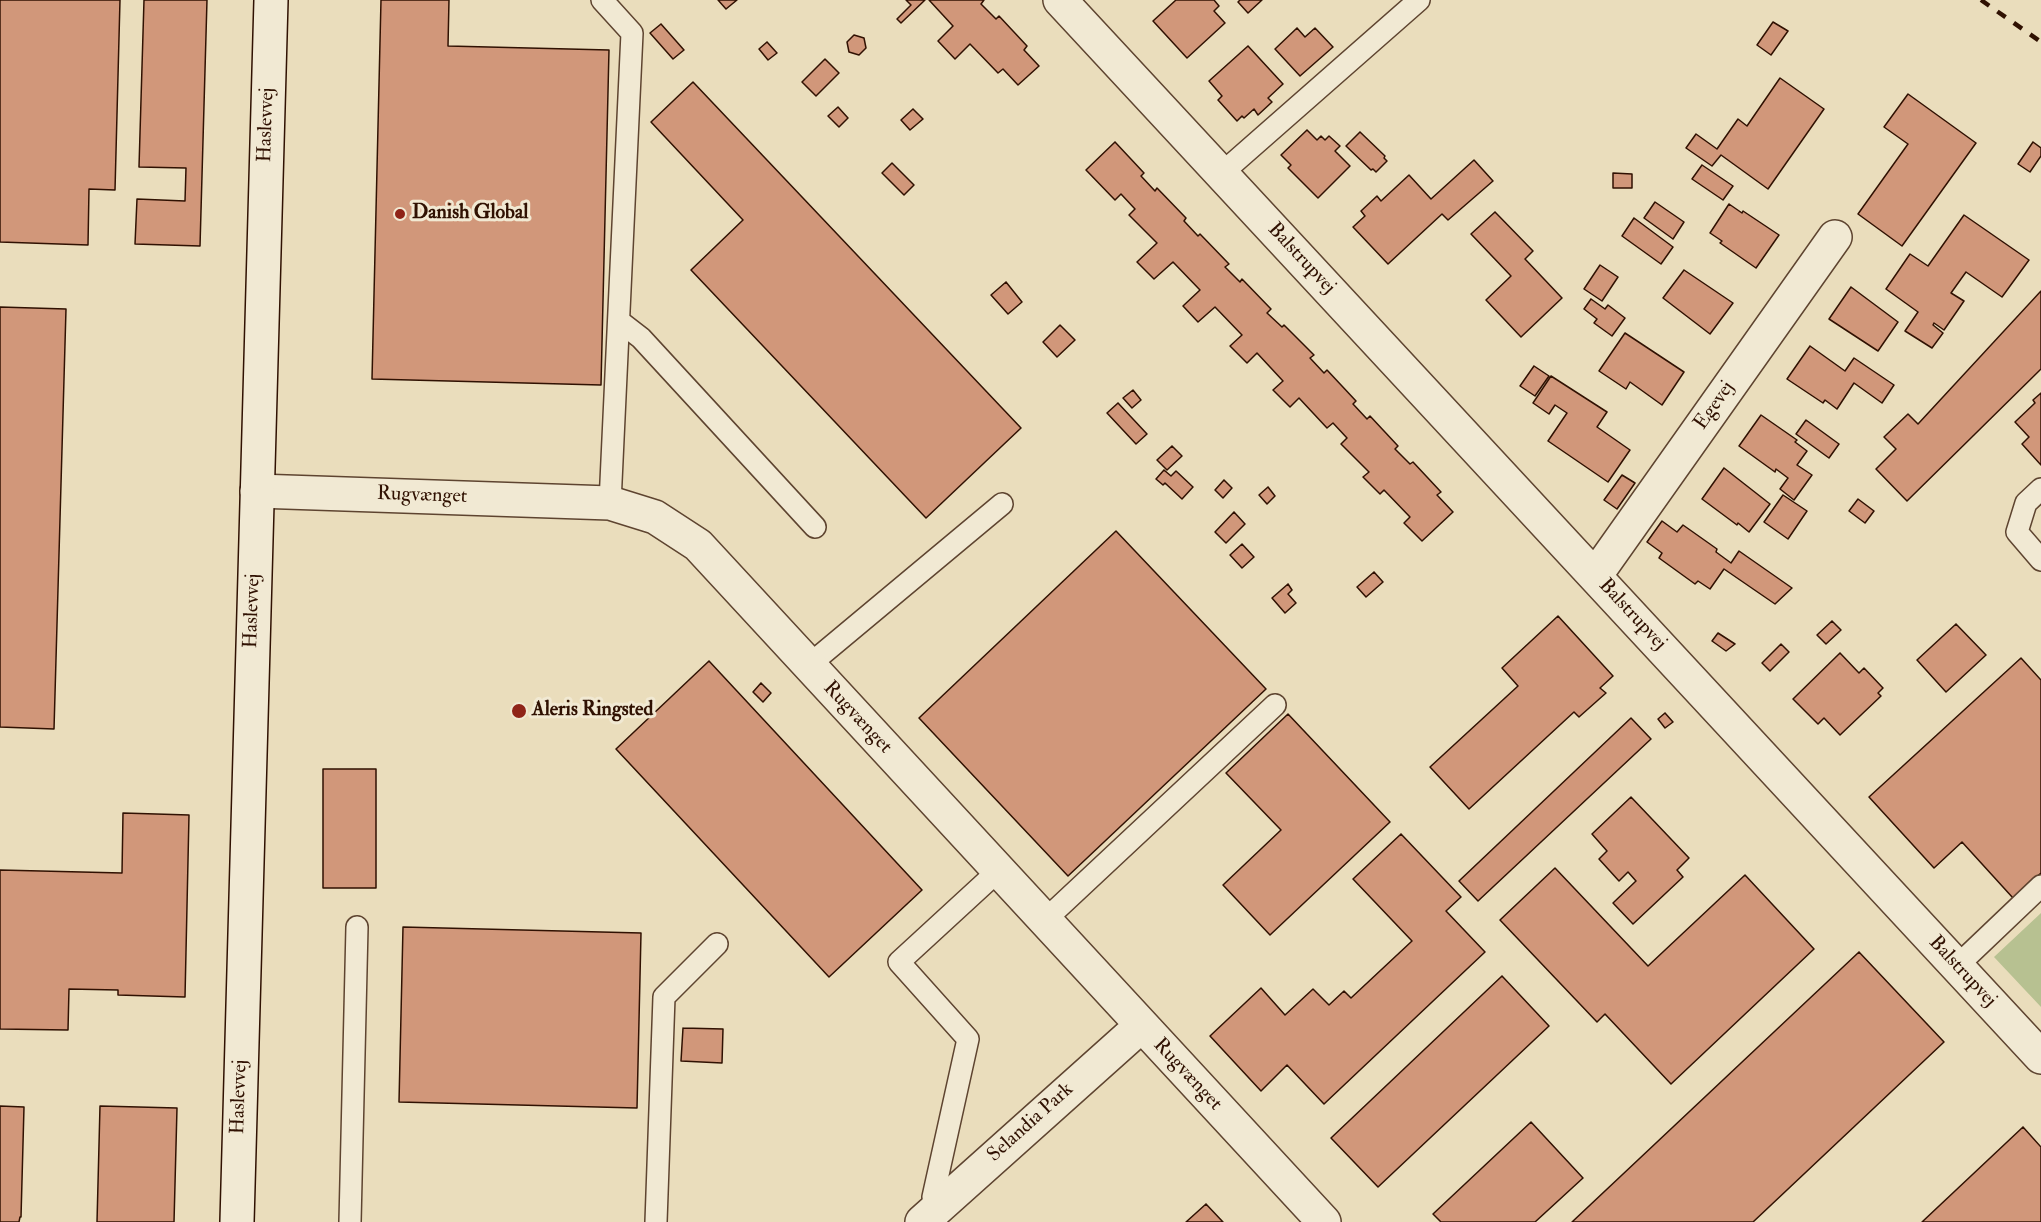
<!DOCTYPE html>
<html>
<head>
<meta charset="utf-8">
<style>
  body { margin:0 }
  canvas { display:block; background:#eaddbc }
</style>
</head>
<body>
<canvas width="2041" height="1222"></canvas>
<script>
const g = document.querySelector('canvas').getContext('2d');
g.lineJoin = 'round';
function fillPath(path, color) { g.fillStyle = color; g.fill(path, 'evenodd'); }
const shape = rows => new Path2D(rows.map(r => 'M' + r).join(''));
function strokePath(path, color, width, dash) { g.strokeStyle = color; g.lineWidth = width; g.lineCap = dash ? 'butt' : 'round'; g.setLineDash(dash || []); g.stroke(path); }
function label(font, color, halo, rows, align = 'center') {
  g.font = font + ' "IM FELL Double Pica",serif'; g.lineWidth = 6; g.setLineDash([]); g.textBaseline = 'middle'; g.strokeStyle = halo; g.fillStyle = color; for (const [text, x, y, turn = 0] of rows) {
    g.save(); g.translate(x, y); g.rotate((+turn || 0) * Math.PI / 180); g.textAlign = isNaN(turn) ? turn : align; if (halo) g.strokeText(text, 0, 0); g.fillText(text, 0, 0); g.restore();
  }
}
const green = shape([
  [2041,913,2041,1007,1994,957]
]);
const building = shape([
  [0,0,120,0,115,190,89,189,88,245,0,242,0,0],
  [144,0,207,0,200,246,135,244,137,199,185,201,186,168,139,167,144,0],
  [381,0,449,0,448,46,609,50,601,385,372,379,381,0],
  [718,0,737,0,726,9,718,0],
  [906,0,925,0,901,23,897,19,911,5,906,0],
  [929,0,984,0,981,4,996,19,999,16,1027,46,1024,50,1039,66,1018,85,1003,69,998,73,970,44,955,59,938,41,953,26,929,0],
  [1176,0,1214,0,1219,6,1214,11,1225,23,1187,58,1153,21,1176,0],
  [1240,0,1262,0,1248,13,1238,2,1240,0],
  [1773,22,1788,31,1771,55,1757,45,1773,22],
  [661,24,684,50,673,59,650,33,661,24],
  [1297,28,1305,37,1315,28,1333,47,1300,76,1275,49,1297,28],
  [854,35,864,38,866,48,859,55,849,52,847,42,854,35],
  [767,42,777,53,768,60,759,49,767,42],
  [1248,46,1283,84,1268,98,1272,102,1258,115,1254,109,1244,118,1242,116,1237,121,1218,100,1222,96,1209,81,1248,46],
  [825,59,839,73,816,96,802,82,825,59],
  [1780,78,1824,109,1768,189,1721,155,1712,166,1686,148,1696,134,1717,149,1738,119,1747,126,1780,78],
  [693,82,1021,428,926,518,691,270,743,220,651,122,693,82],
  [1908,94,1976,143,1902,246,1858,214,1908,144,1884,127,1908,94],
  [838,107,848,118,839,127,828,116,838,107],
  [913,109,923,119,910,130,901,120,913,109],
  [1307,130,1317,140,1321,136,1325,140,1329,136,1340,146,1335,151,1350,166,1318,198,1288,168,1291,165,1281,155,1307,130],
  [1360,132,1385,156,1384,158,1387,161,1376,172,1373,169,1371,170,1346,146,1360,132],
  [1115,142,1144,173,1141,176,1155,191,1157,188,1186,218,1184,221,1198,236,1200,234,1229,264,1225,267,1240,282,1242,279,1271,309,1267,313,1282,327,1284,325,1314,355,1310,358,1324,373,1327,370,1356,401,1353,404,1367,419,1370,416,1398,446,1395,449,1410,464,1413,462,1441,492,1437,495,1453,512,1422,541,1404,523,1410,517,1384,490,1380,494,1363,477,1369,472,1341,444,1347,438,1333,423,1327,428,1299,398,1290,407,1273,390,1283,381,1257,353,1247,363,1230,346,1242,335,1215,307,1198,322,1183,306,1200,290,1173,262,1154,279,1137,262,1157,243,1129,215,1135,209,1121,194,1115,200,1086,170,1115,142],
  [2033,142,2041,148,2041,156,2030,172,2018,164,2033,142],
  [1474,160,1493,181,1448,220,1442,214,1388,264,1353,227,1365,216,1361,211,1377,196,1381,201,1409,175,1431,199,1474,160],
  [892,163,914,185,904,195,882,173,892,163],
  [1702,165,1733,186,1723,200,1692,179,1702,165],
  [1613,173,1632,174,1632,188,1613,188,1613,173],
  [1655,202,1684,222,1673,239,1644,218,1655,202],
  [1729,204,1742,213,1743,211,1779,235,1756,268,1720,243,1722,241,1710,233,1729,204],
  [1495,212,1533,251,1525,259,1562,298,1521,337,1486,300,1511,276,1471,234,1495,212],
  [1964,215,2029,260,2002,297,1966,272,1951,293,1964,301,1944,330,1934,323,1933,325,1943,333,1932,348,1905,331,1918,312,1886,289,1910,254,1928,266,1964,215],
  [1634,218,1673,247,1661,264,1622,236,1634,218],
  [1600,265,1618,277,1602,301,1584,289,1600,265],
  [1684,270,1733,303,1710,334,1663,298,1684,270],
  [1006,282,1022,302,1008,314,991,295,1006,282],
  [1851,287,1898,322,1878,351,1829,319,1851,287],
  [2041,291,2041,369,1907,501,1876,469,1896,449,1884,437,1908,414,1918,424,2041,291],
  [1591,299,1605,309,1608,305,1625,318,1612,336,1594,323,1597,319,1584,309,1591,299],
  [0,307,66,309,54,729,0,727,0,307],
  [1060,325,1075,340,1057,357,1043,342,1060,325],
  [1625,333,1684,372,1662,405,1630,382,1626,389,1599,371,1625,333],
  [1810,346,1845,371,1854,358,1894,385,1882,403,1854,383,1837,409,1825,400,1823,403,1787,379,1810,346],
  [1534,366,1549,376,1535,396,1520,386,1534,366],
  [1551,376,1607,412,1597,427,1630,450,1608,482,1548,441,1567,413,1555,405,1549,414,1533,403,1551,376],
  [1133,390,1141,400,1132,408,1123,398,1133,390],
  [2041,393,2041,465,2022,444,2029,437,2015,422,2035,403,2033,400,2041,393],
  [1118,403,1147,434,1136,444,1107,413,1118,403],
  [1761,415,1797,440,1795,442,1807,451,1797,465,1812,475,1794,500,1780,489,1788,478,1776,469,1775,472,1739,446,1761,415],
  [1806,420,1839,444,1829,458,1796,434,1806,420],
  [1172,446,1182,456,1167,470,1157,460,1172,446],
  [1724,468,1770,504,1749,532,1738,523,1737,525,1702,499,1724,468],
  [1164,470,1171,476,1176,471,1193,487,1182,499,1165,483,1163,485,1156,479,1164,470],
  [1622,475,1635,483,1617,509,1604,500,1622,475],
  [1224,480,1232,488,1223,498,1215,490,1224,480],
  [1268,487,1275,496,1267,504,1259,495,1268,487],
  [1783,495,1807,511,1788,539,1764,522,1783,495],
  [1858,499,1874,511,1865,523,1849,511,1858,499],
  [1234,512,1245,524,1226,543,1215,532,1234,512],
  [1662,521,1677,532,1683,525,1717,549,1716,552,1731,563,1739,551,1792,588,1775,604,1724,569,1710,589,1698,581,1695,584,1659,558,1662,553,1647,542,1662,521],
  [1116,531,1266,689,1068,876,919,718,1116,531],
  [1242,544,1254,557,1242,568,1230,555,1242,544],
  [1374,572,1383,582,1366,597,1357,587,1374,572],
  [1288,584,1292,590,1288,594,1296,603,1285,613,1272,598,1288,584],
  [1558,616,1613,676,1600,688,1606,693,1579,717,1574,712,1469,809,1430,767,1518,686,1502,668,1558,616],
  [1832,621,1841,630,1826,644,1817,635,1832,621],
  [1956,624,1986,655,1946,692,1917,660,1956,624],
  [1718,633,1735,644,1726,651,1712,641,1718,633],
  [1781,644,1789,652,1770,671,1762,663,1781,644],
  [1840,653,1859,673,1864,668,1883,688,1878,693,1881,696,1840,735,1824,718,1818,724,1793,699,1840,653],
  [2021,658,2041,680,2041,873,2013,898,1962,842,1934,868,1869,797,2021,658],
  [709,661,922,890,829,977,616,749,709,661],
  [761,683,771,693,763,702,753,692,761,683],
  [1665,713,1673,722,1665,728,1658,719,1665,713],
  [1288,714,1390,822,1270,935,1223,885,1281,830,1226,773,1288,714],
  [1631,718,1651,739,1478,901,1459,881,1631,718],
  [323,769,376,769,376,888,323,888,323,769],
  [1631,797,1689,858,1677,870,1683,877,1633,924,1613,903,1636,881,1628,872,1619,881,1599,859,1607,851,1592,834,1631,797],
  [123,813,189,815,185,997,118,995,118,990,69,989,68,1030,0,1029,0,870,122,873,123,813],
  [1401,834,1461,897,1446,911,1485,952,1324,1104,1287,1065,1261,1091,1210,1036,1261,988,1285,1015,1313,989,1329,1005,1344,991,1351,998,1412,941,1353,879,1401,834],
  [1555,868,1648,966,1745,875,1814,949,1671,1084,1605,1014,1597,1022,1500,920,1555,868],
  [403,927,641,933,637,1108,399,1102,403,927],
  [1859,952,1944,1042,1753,1222,1572,1222,1859,952],
  [1502,976,1549,1026,1378,1187,1331,1138,1502,976],
  [683,1028,723,1029,722,1063,681,1061,683,1028],
  [0,1106,24,1107,21,1217,20,1217,19,1222,0,1222,0,1106],
  [100,1106,177,1108,174,1222,97,1222,100,1106],
  [1531,1122,1583,1178,1535,1222,1441,1222,1433,1214,1531,1122],
  [2023,1127,2041,1147,2041,1222,1922,1222,2023,1127],
  [1206,1204,1223,1222,1186,1222,1206,1204]
]);
const lane = shape([
  [602,0,632,33,610,503],
  [1221,174,1419,0],
  [619,321,641,338,815,527],
  [2041,489,2026,503,2017,532,2041,560],
  [809,665,1002,504],
  [1044,921,1275,705],
  [1957,966,2041,886],
  [933,1197,968,1039,899,962,998,871],
  [350,1222,357,927],
  [656,1222,664,997,717,944]
]);
const street = shape([
  [1060,0,2041,1057],
  [257,491,610,503,655,517,698,545,1324,1222],
  [1595,576,1835,237],
  [922,1222,1141,1026]
]);
const secondary = shape([
  [237,1222,271,0]
]);
const rail = shape([
  [1981,0,2041,42]
]);
const markers = [
  [400,214,6,"#8f2418"],
  [519,711,8,"#8f2418"]
];
const streetNames = [
  ["Haslevvej",267,125,-88],
  ["Balstrupvej",1301,259,47],
  ["Egevej",1715,406,-55],
  ["Rugvænget",422,496,2],
  ["Haslevvej",253,611,-88],
  ["Balstrupvej",1632,615,47],
  ["Rugvænget",857,718,47],
  ["Balstrupvej",1962,972,47],
  ["Rugvænget",1187,1075,47],
  ["Haslevvej",240,1097,-88],
  ["Selandia Park",1031,1123,-42]
];
const poiNames = [
  ["Danish Global",412,214],
  ["Aleris Ringsted",532,711]
];
fillPath(green, '#b7c191');
fillPath(building, '#d1977a');
strokePath(building, '#301102', 1.5);
strokePath(lane, '#5e4430', 24);
strokePath(street, '#5e4430', 36);
strokePath(secondary, '#301102', 36);
strokePath(lane, '#f1e9d3', 21);
strokePath(street, '#f1e9d3', 33);
strokePath(secondary, '#f1e9d3', 33);
strokePath(rail, '#301102', 4.5, [10, 10]);
for (const [x, y, r, color] of markers) { const dot = new Path2D(); dot.arc(x, y, r, 0, 2 * Math.PI); g.fillStyle = color; g.fill(dot); strokePath(dot, '#f1e9d3', 2); }
label('20px', '#301102', '#f1e9d3', streetNames);
label('bold 20px', '#301102', '#f1e9d3', poiNames, 'left');
</script>
</body>
</html>
